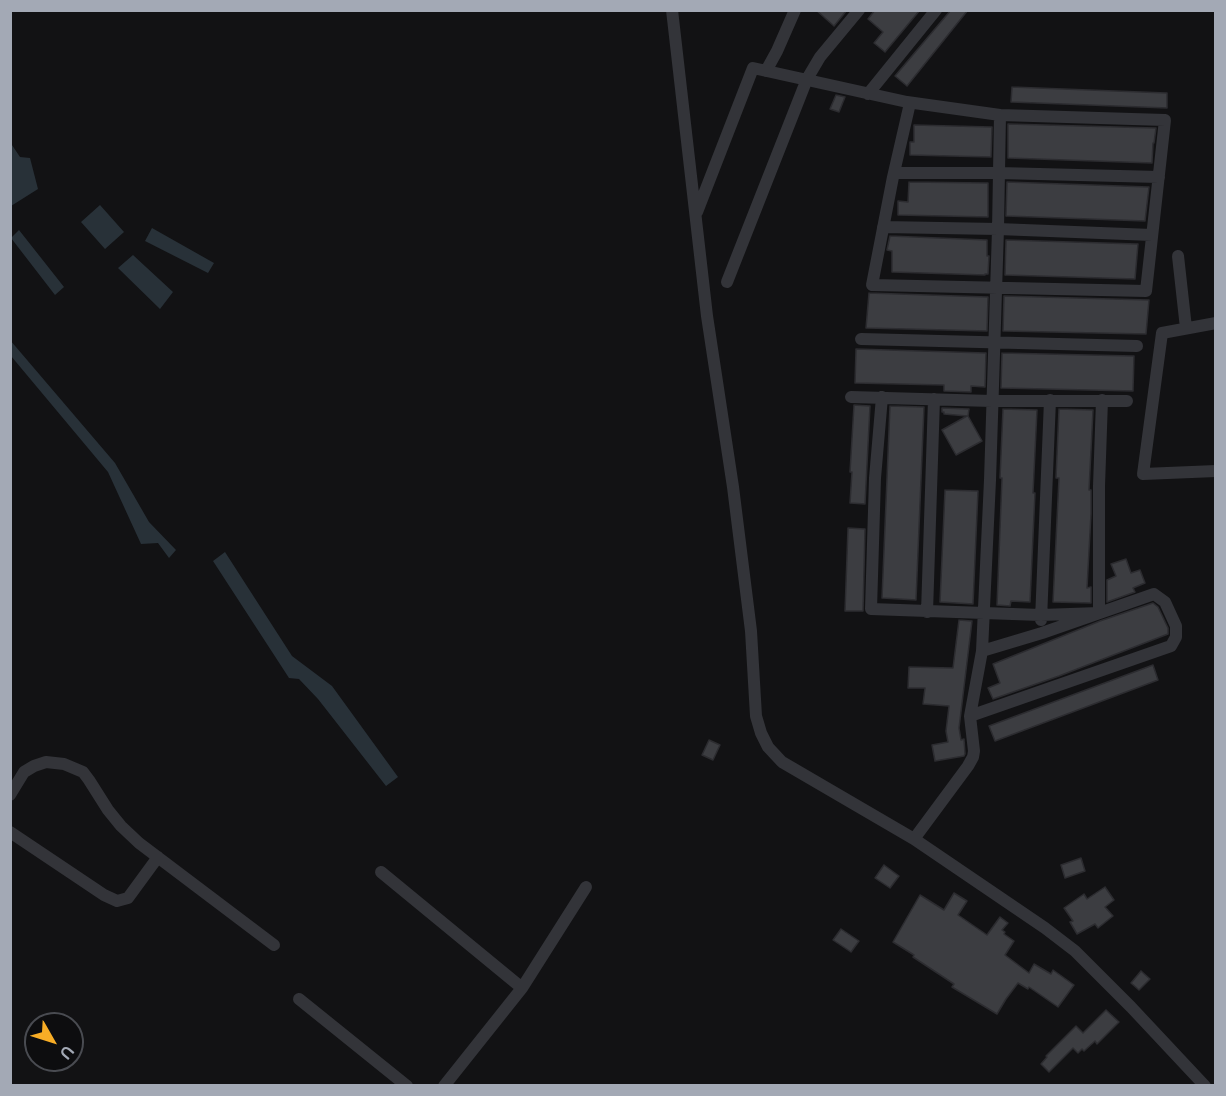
<!DOCTYPE html>
<html>
<head>
<meta charset="utf-8">
<style>
  body { margin:0 }
  #map { position:relative; width:1226px; height:1096px; overflow:hidden; background:#121214; font-family:Raleway,sans-serif }
  canvas { display:block }
  .frame { position:absolute; inset:0; border:12px solid #a3a9b5; pointer-events:none }
  .north { position:absolute; left:24px; top:1012px; width:60px; height:60px; box-sizing:border-box; background:#0d0d0f; border:2px solid #494b51; border-radius:50%; rotate:129deg; font-size:16px; font-weight:700; line-height:24px; text-align:center; color:#a3a9b5 }
  .north::after { content:''; display:block; margin:auto; width:21px; height:27px; background:#f8ad26; clip-path:polygon(50% 0,100% 100%,50% 72%,0 100%) }
</style>
</head>
<body>
<div id="map">
<canvas width="1226" height="1096"></canvas>
<div class="frame"></div>
<div class="north">U</div>
</div>
<script>
const g = document.querySelector('canvas').getContext('2d');
g.lineJoin = 'round';
function fillPath(path, color) { g.fillStyle = color; g.fill(path, 'evenodd'); }
const shape = rows => new Path2D(rows.map(r => 'M' + r).join(''));
function strokePath(path, color, width, dash) { g.strokeStyle = color; g.lineWidth = width; g.lineCap = dash ? 'butt' : 'round'; g.setLineDash(dash || []); g.stroke(path); }
const water = shape([
  [10,142,20,157,30,158,38,189,11,206],
  [100,205,124,232,105,249,81,222],
  [152,228,214,263,208,273,145,241],
  [19,230,64,287,55,295,11,238],
  [133,255,173,292,160,309,118,268],
  [10,340,115,463,149,522,176,550,169,558,158,543,141,544,108,472,11,356],
  [225,552,292,656,332,686,398,777,386,786,318,699,299,679,289,678,213,561]
]);
const building = shape([
  [816,10,847,10,834,26,816,10],
  [875,10,920,10,885,52,874,43,883,32,868,19,875,10],
  [951,10,968,10,907,86,895,76,951,10],
  [1012,87,1167,93,1167,108,1011,102,1012,87],
  [836,95,845,97,839,112,830,109,836,95],
  [1008,124,1156,128,1154,143,1153,143,1152,163,1008,158,1008,124],
  [914,125,992,127,991,157,910,155,910,142,914,142,914,125],
  [909,182,988,183,988,217,898,215,898,201,908,202,909,182],
  [1007,182,1149,187,1145,221,1006,216,1007,182],
  [890,236,987,240,987,256,989,256,988,274,985,274,985,275,892,272,892,251,887,250,890,236],
  [1006,240,1138,244,1135,279,1005,275,1006,240],
  [869,293,988,297,987,331,866,328,869,293],
  [1004,296,1149,300,1146,334,1003,331,1004,296],
  [856,349,986,353,985,387,971,386,971,392,944,391,944,385,855,383,856,349],
  [1002,353,1134,356,1133,391,1001,388,1002,353],
  [854,405,870,406,865,504,850,503,852,472,850,472,854,405],
  [890,406,924,407,916,600,882,598,890,406],
  [942,408,969,409,968,416,982,441,956,455,942,430,967,416,944,414,944,412,942,412,942,408],
  [1003,409,1037,410,1033,493,1035,493,1030,602,1011,601,1010,606,997,605,1002,478,1000,478,1003,409],
  [1059,409,1093,410,1089,490,1091,490,1091,514,1087,588,1091,587,1091,603,1053,602,1059,478,1056,478,1059,409],
  [945,490,978,491,973,604,940,602,945,490],
  [848,528,865,529,863,611,845,611,848,528],
  [1126,559,1131,573,1140,570,1145,583,1133,588,1135,592,1107,602,1107,580,1116,576,1111,564,1126,559],
  [1153,603,1158,607,1168,628,1168,634,1059,676,993,699,988,688,1000,683,993,664,1100,621,1153,603],
  [959,620,972,621,959,728,961,740,964,739,965,754,964,756,935,761,932,745,948,742,946,731,949,706,923,704,925,688,908,688,909,667,953,668,959,620],
  [1153,665,1158,680,995,741,989,726,1153,665],
  [709,740,720,745,713,760,702,755,709,740],
  [1081,858,1085,871,1065,878,1061,865,1081,858],
  [884,865,899,876,890,888,875,878,884,865],
  [1105,887,1114,900,1105,907,1113,916,1098,928,1095,924,1077,934,1070,922,1073,921,1064,908,1084,894,1087,899,1105,887],
  [954,893,967,901,958,915,987,935,1000,917,1008,923,1002,930,1005,932,1004,934,1014,941,1005,955,1029,973,1034,964,1051,974,1053,970,1074,985,1058,1007,1029,987,1028,989,1018,983,1006,999,997,1014,952,987,954,984,913,957,914,955,893,942,920,895,944,910,954,893],
  [841,929,859,941,851,952,833,940,841,929],
  [1141,971,1150,979,1139,990,1131,983,1141,971],
  [1106,1010,1119,1022,1097,1044,1095,1041,1084,1051,1082,1049,1078,1053,1073,1048,1049,1072,1041,1064,1047,1057,1046,1056,1076,1026,1083,1033,1106,1010]
]);
const minor = shape([
  [672,10,707,316,733,487,751,631,756,716,761,733,768,747,782,762,914,839,1045,928,1075,951,1131,1007,1205,1086],
  [766,71,777,51,795,10],
  [868,94,936,10],
  [910,103,893,177,872,285,1146,291,1165,120,1000,115],
  [894,173,999,173,1159,177],
  [697,212,753,68,907,102,1000,115,998,229,990,480,982,651,970,716,974,751,973,757,968,766,914,839],
  [883,227,998,229,1152,235],
  [1178,256,1186,328],
  [727,282,807,79,820,57,859,10],
  [1216,323,1162,333,1143,474,1216,471],
  [861,339,1137,346],
  [851,397,992,401,1127,401],
  [882,397,875,478,871,609,1041,615,1099,613,1099,486,1102,400],
  [927,612,934,399],
  [1041,620,1050,400],
  [970,716,1171,646,1176,637,1176,626,1165,602,1154,594,1042,633,982,651],
  [10,795,24,772,34,766,46,762,64,764,83,772,89,780,108,810,121,826,139,843,274,945],
  [10,832,104,895,117,901,128,898,158,857],
  [381,872,522,988],
  [299,999,407,1086],
  [444,1086,522,988,586,887]
]);
fillPath(water, '#283138');
fillPath(building, '#3c3d41');
strokePath(building, '#2c2c30', 1.5);
strokePath(minor, '#333439', 12);
</script>
</body>
</html>
